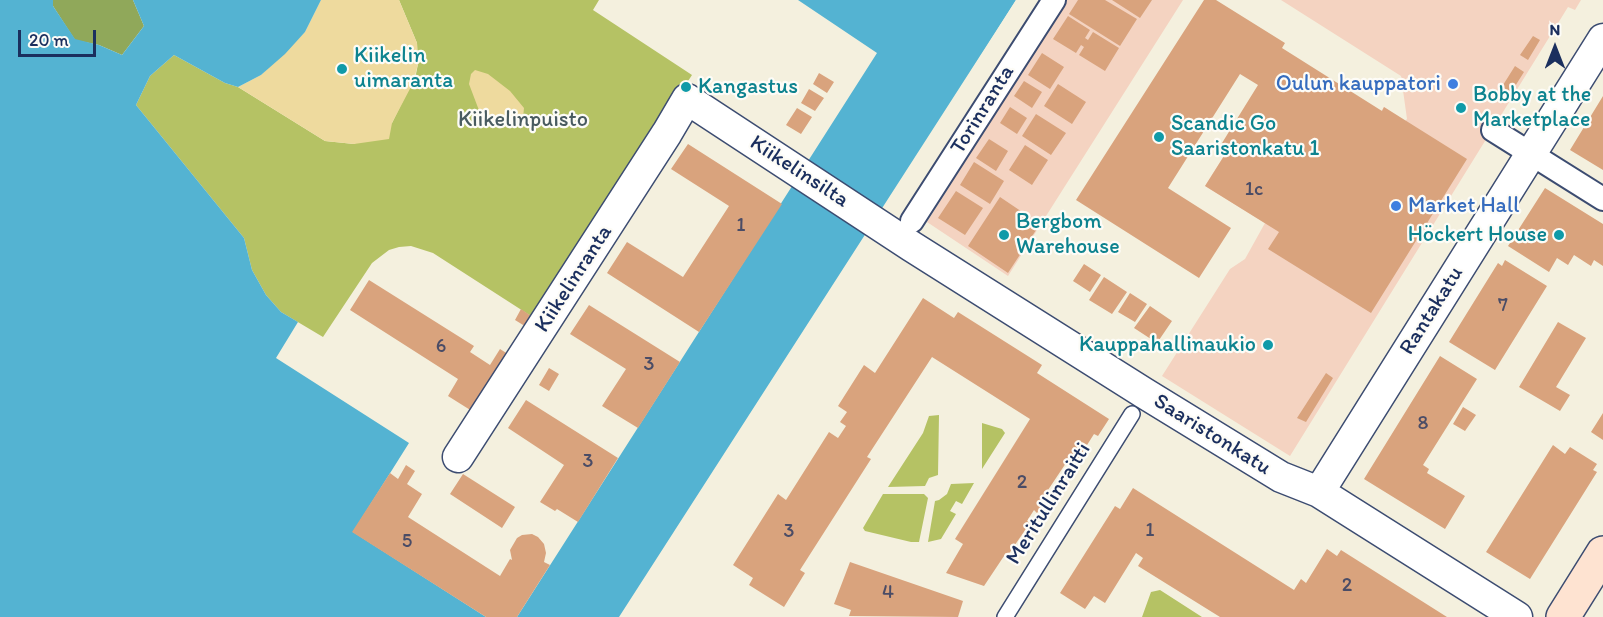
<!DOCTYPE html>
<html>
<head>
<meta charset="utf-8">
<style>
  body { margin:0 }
  #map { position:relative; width:1603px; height:617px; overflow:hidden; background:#f4f0de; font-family:Itim,sans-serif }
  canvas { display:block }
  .north { position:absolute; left:1525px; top:18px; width:60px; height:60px; -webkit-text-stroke:4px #fdfcf7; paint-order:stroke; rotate:0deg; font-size:16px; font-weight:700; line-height:24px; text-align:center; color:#1b2f5e }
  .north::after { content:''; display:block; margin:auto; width:21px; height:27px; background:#1b2f5e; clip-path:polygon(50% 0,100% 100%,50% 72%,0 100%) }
  .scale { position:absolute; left:18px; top:30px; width:78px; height:27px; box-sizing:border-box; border:3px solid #1b2f5e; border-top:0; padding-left:8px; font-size:18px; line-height:21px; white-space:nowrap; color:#1b2f5e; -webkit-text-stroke:4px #fdfcf7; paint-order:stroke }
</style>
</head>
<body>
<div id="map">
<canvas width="1603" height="617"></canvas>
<div class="north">N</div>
<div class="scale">20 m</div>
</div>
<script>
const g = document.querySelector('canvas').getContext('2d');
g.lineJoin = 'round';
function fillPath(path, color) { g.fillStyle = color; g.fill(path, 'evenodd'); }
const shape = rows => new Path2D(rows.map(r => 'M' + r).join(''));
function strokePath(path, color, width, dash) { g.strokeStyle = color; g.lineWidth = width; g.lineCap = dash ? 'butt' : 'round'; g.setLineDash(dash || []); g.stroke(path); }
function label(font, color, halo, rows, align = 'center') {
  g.font = font + ' Itim,sans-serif'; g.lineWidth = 4.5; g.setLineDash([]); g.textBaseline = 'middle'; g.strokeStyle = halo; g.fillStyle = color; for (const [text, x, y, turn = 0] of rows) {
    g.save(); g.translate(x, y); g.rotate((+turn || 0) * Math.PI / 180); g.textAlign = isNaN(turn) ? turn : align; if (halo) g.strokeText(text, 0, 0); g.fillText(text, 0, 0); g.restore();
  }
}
const built = shape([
  [1066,0,1183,0,1008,276,927,222],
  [1281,0,1581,0,1575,10,1568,7,1290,456,1162,376,1230,269,1245,259,1265,223,1205,186,1229,148,1371,127,1384,107,1405,121,1407,119,1401,76]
]);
const green = shape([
  [399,0,599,0,593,10,692,75,534,318,433,253,411,246,399,247,389,250,372,263,323,337,281,312,266,295,252,270,244,238,136,105,150,76,174,55,225,83,238,87,325,141,354,144,392,123,416,74,418,64,417,43],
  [939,415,938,475,929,478,925,486,888,487,923,433,929,416],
  [982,423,1002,429,1005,433,982,469],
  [974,483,962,504,956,501,950,511,956,514,941,539,928,542,935,501,939,500,947,494,951,484],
  [883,494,924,494,928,498,919,542,911,542,865,531,863,528],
  [1160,590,1202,617,1142,617,1151,592]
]);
const forest = shape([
  [53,0,133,0,144,26,122,55,99,45,75,40,53,6]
]);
const sand = shape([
  [321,0,399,0,417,43,418,64,413,83,392,123,389,139,354,144,325,141,238,87,261,75,305,32],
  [475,70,488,74,510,91,524,108,523,118,504,127,496,127,488,123,480,113,469,84,471,74]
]);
const water = shape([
  [0,0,53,0,53,6,75,39,99,45,122,55,144,26,133,0,321,0,305,32,285,54,261,75,238,87,225,83,174,55,150,76,136,105,244,238,252,270,266,295,281,312,298,322,276,358,409,443,353,532,486,617,0,617],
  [798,0,1016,0,619,617,517,617,877,53]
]);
const pier = shape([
  [1016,0,1019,0,957,100,893,199,891,198]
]);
const building = shape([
  [1078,0,1105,0,1137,19,1120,46,1069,14],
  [1112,0,1152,0,1140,18],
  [1204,0,1216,0,1285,43,1282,48,1382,111,1384,107,1467,159,1371,313,1268,249,1279,232,1205,186,1229,148,1222,143,1258,85,1240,74,1168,188,1231,228,1199,278,1076,200],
  [1068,16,1090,30,1085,38,1088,40,1093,32,1119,48,1105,71,1079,55,1084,47,1081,45,1076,53,1053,39],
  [1533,36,1540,40,1528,60,1520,55],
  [1042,53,1064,67,1050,89,1028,75],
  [1515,66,1524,72,1507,99,1498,93],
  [819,73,834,82,827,93,813,84],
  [1024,81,1042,92,1032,108,1014,96],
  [1058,84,1086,102,1072,124,1044,106],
  [809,89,824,98,815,111,801,103],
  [1603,96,1603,170,1570,150],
  [1010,107,1027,118,1017,134,1000,123],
  [797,108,812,117,801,134,786,125],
  [1036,114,1066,133,1051,155,1022,136],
  [989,139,1008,151,996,171,976,158],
  [688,144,782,204,699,332,607,273,627,242,683,277,729,206,671,169],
  [1025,145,1048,160,1032,185,1009,170],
  [974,162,1004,181,990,204,960,185],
  [1545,188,1603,224,1603,266,1594,260,1591,266,1574,255,1568,265,1557,258,1549,272,1508,246],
  [956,191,983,208,965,235,938,218],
  [1000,197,1040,224,1008,273,968,246],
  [1505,260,1547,286,1495,370,1449,342,1498,263,1502,266],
  [1084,264,1101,275,1090,292,1073,281],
  [1104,277,1127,292,1112,314,1089,300],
  [369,280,474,346,470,352,490,365,500,349,511,356,475,413,448,396,458,379,350,310],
  [1130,293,1147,304,1135,322,1118,312],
  [923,298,954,318,958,312,1042,365,1037,373,1109,419,1098,436,1094,434,1075,464,1068,460,1040,502,1044,503,1037,513,1034,510,1027,521,1030,523,1008,555,1006,553,984,586,946,573,963,544,955,539,1030,419,932,357,867,457,871,459,800,570,805,573,784,607,749,585,753,578,733,565,778,494,786,500,829,432,838,438,846,426,840,422,847,412,838,406,864,365,875,373],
  [589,305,680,362,638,428,602,406,626,369,570,334],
  [1150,306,1172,321,1157,343,1134,328],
  [521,309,534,318,528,328,515,320],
  [1558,322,1586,338,1556,387,1570,395,1560,411,1519,387],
  [1440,356,1477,379,1423,465,1429,469,1427,473,1465,496,1445,529,1364,479],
  [549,368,559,374,549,391,539,385],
  [1326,373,1333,378,1306,422,1297,418],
  [526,400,618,458,578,522,557,509,555,511,540,502,564,465,508,428],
  [1463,407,1476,415,1465,431,1453,424],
  [1603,413,1603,440,1591,432],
  [1553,445,1565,454,1570,447,1597,464,1593,470,1597,472,1530,579,1486,552],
  [406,465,415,471,407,484,422,494,408,517,500,576,510,559,512,560,510,550,517,538,522,535,532,534,538,537,544,544,546,553,544,562,550,565,517,617,486,617,352,532,390,473,398,479],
  [463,474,515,507,502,528,450,494],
  [1133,488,1294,590,1301,579,1306,583,1327,549,1337,556,1341,550,1447,617,1220,617,1138,566,1143,558,1136,553,1105,603,1094,596,1085,609,1060,593,1115,506,1120,509],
  [850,562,963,601,958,617,849,616,851,610,834,604]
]);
const service = shape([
  [1005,617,1132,414]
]);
const pedestrian = shape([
  [1493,130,1603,199],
  [912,221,1054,0]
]);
const minor = shape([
  [458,457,667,133,687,99,911,246,1144,393,1281,477,1319,492,1517,617],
  [1319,492,1603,39]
]);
const secondary = shape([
  [1563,617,1603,553]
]);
const markers = [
  [342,69,6,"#0f9aa8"],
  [1453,84,6,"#3f7fe0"],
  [686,87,6,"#0f9aa8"],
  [1461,108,6,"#0f9aa8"],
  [1159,137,6,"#0f9aa8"],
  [1396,206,6,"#3f7fe0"],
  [1004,235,6,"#0f9aa8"],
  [1559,235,6,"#0f9aa8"],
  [1268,345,6,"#0f9aa8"]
];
const numberNames = [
  ["1c",1254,190],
  ["1",741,226],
  ["7",1503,306],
  ["6",441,347],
  ["3",649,365],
  ["8",1423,424],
  ["3",588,462],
  ["2",1022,483],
  ["1",1150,531],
  ["3",789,532],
  ["5",407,542],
  ["2",1347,586],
  ["4",888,593]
];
const cultureNames = [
  ["Kiikelin",354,56],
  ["uimaranta",354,81],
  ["Kangastus",698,87],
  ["Bobby at the",1473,95],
  ["Marketplace",1473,120],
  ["Scandic Go",1171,124],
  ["Saaristonkatu 1",1171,149],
  ["Bergbom",1016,222],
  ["Warehouse",1016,247],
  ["Höckert House",1547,235,"right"],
  ["Kauppahallinaukio",1256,345,"right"]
];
const shopNames = [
  ["Oulun kauppatori",1441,84],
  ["Market Hall",1408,206,"left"]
];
const streetNames = [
  ["Torinranta",983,110,-58],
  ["Kiikelinsilta",799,172,33],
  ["Kiikelinranta",574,279,-57],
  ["Rantakatu",1432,311,-58],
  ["Saaristonkatu",1212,435,32],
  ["Meritullinraitti",1049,504,-58]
];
const parkNames = [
  ["Kiikelinpuisto",523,120]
];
fillPath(built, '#f4d3c1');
fillPath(green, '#b5c264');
fillPath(forest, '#90a85a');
fillPath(sand, '#eeda9e');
fillPath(water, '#54b3d2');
fillPath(pier, '#f4f0de');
fillPath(building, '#d9a37d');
strokePath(service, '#3c4c71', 18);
strokePath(pedestrian, '#3c4c71', 26);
strokePath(minor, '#3c4c71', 33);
strokePath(secondary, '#3c4c71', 36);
strokePath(service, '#fff', 15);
strokePath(pedestrian, '#fff', 22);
strokePath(minor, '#fff', 30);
strokePath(secondary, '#fee3d1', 33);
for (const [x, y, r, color] of markers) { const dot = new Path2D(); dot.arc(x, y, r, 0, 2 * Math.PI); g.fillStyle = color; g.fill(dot); strokePath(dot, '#fdfcf7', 2); }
label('20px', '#4a4c66', null, numberNames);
label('22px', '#0d838f', '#fdfcf7', cultureNames, 'left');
label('22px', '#366cbe', '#fdfcf7', shopNames, 'right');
label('22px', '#1b2f5e', '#fdfcf7', streetNames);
label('22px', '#495b60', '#fdfcf7', parkNames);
</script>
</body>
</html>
